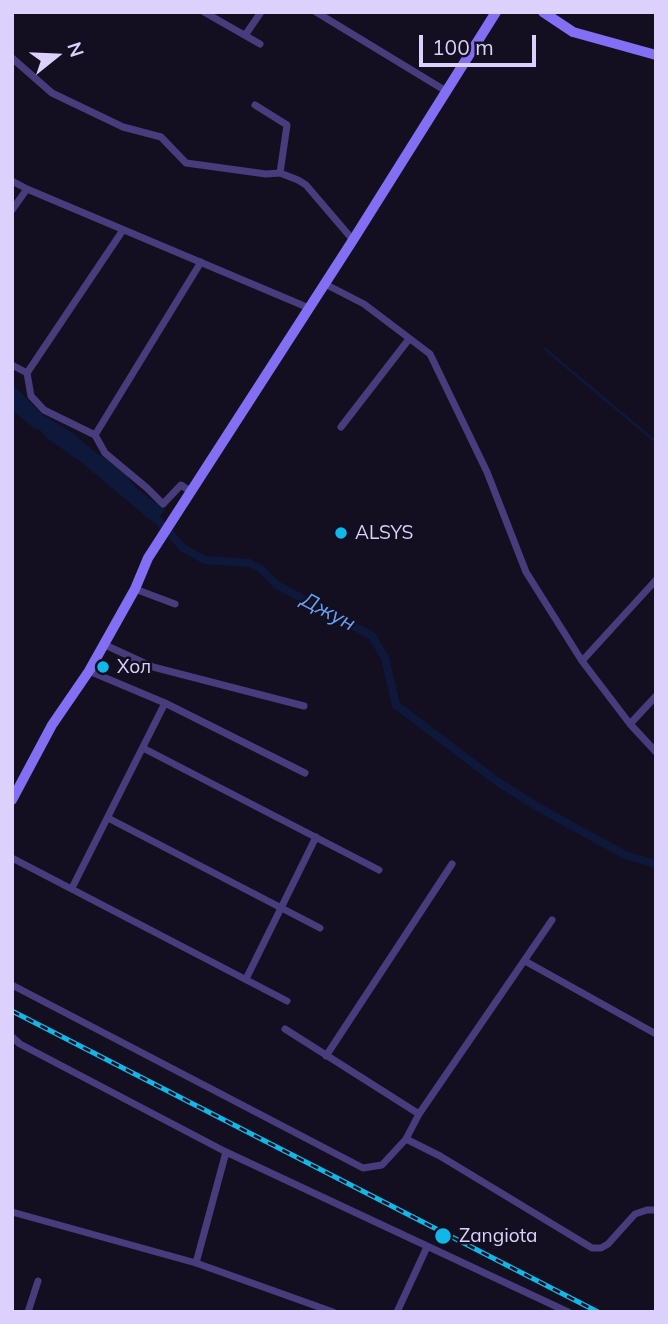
<!DOCTYPE html>
<html>
<head>
<meta charset="utf-8">
<style>
  body { margin:0 }
  #map { position:relative; width:668px; height:1324px; overflow:hidden; background:#140f20; font-family:Mulish,sans-serif }
  canvas { display:block }
  .frame { position:absolute; inset:0; border:14px solid #dbd1fc; pointer-events:none }
  .north { position:absolute; left:21px; top:21px; width:70px; height:70px; -webkit-text-stroke:5px #140f20; paint-order:stroke; rotate:72deg; font-size:19px; font-weight:700; line-height:28px; text-align:center; color:#dbd1fc }
  .north::after { content:''; display:block; margin:auto; width:24px; height:32px; background:#dbd1fc; clip-path:polygon(50% 0,100% 100%,50% 72%,0 100%) }
  .scale { position:absolute; left:419px; top:35px; width:117px; height:32px; box-sizing:border-box; border:4px solid #dbd1fc; border-top:0; padding-left:9px; font-size:21px; line-height:24px; white-space:nowrap; color:#dbd1fc; -webkit-text-stroke:5px #140f20; paint-order:stroke }
</style>
</head>
<body>
<div id="map">
<canvas width="668" height="1324"></canvas>
<div class="frame"></div>
<div class="north">N</div>
<div class="scale">100 m</div>
</div>
<script>
const g = document.querySelector('canvas').getContext('2d');
g.lineJoin = 'round';
function fillPath(path, color) { g.fillStyle = color; g.fill(path, 'evenodd'); }
const shape = rows => new Path2D(rows.map(r => 'M' + r).join(''));
function strokePath(path, color, width, dash) { g.strokeStyle = color; g.lineWidth = width; g.lineCap = dash ? 'butt' : 'round'; g.setLineDash(dash || []); g.stroke(path); }
function label(font, color, halo, rows, align = 'center') {
  g.font = font + ' Mulish,sans-serif'; g.lineWidth = 5; g.setLineDash([]); g.textBaseline = 'middle'; g.strokeStyle = halo; g.fillStyle = color; for (const [text, x, y, turn = 0] of rows) {
    g.save(); g.translate(x, y); g.rotate((+turn || 0) * Math.PI / 180); g.textAlign = isNaN(turn) ? turn : align; if (halo) g.strokeText(text, 0, 0); g.fillText(text, 0, 0); g.restore();
  }
}
const water = shape([
  [12,384,43,415,73,433,96,453,122,469,136,488,165,510,154,523,81,462,47,438,41,431,34,428,12,410]
]);
const stream = shape([
  [545,349,656,442]
]);
const canal = shape([
  [151,512,183,548,205,560,249,563,261,569,277,585,372,636,385,658,396,705,498,782,536,806,625,855,656,864]
]);
const minor = shape([
  [204,12,260,44],
  [316,12,446,91],
  [246,34,261,12],
  [12,58,52,93,123,127,161,137,186,163,266,174,280,173,298,180,306,185,353,240],
  [255,105,287,125,280,173],
  [12,181,27,189,309,308],
  [12,210,27,189],
  [123,230,27,373,31,396,44,410,95,435,105,453,147,488,163,504,181,485,190,491],
  [325,284,364,304,430,354,487,472,526,572,582,661,630,724,656,752],
  [12,365,27,373],
  [341,427,409,339],
  [95,435,201,262],
  [135,589,175,604],
  [103,644,153,667,304,706],
  [582,661,656,580],
  [89,671,165,703,305,773],
  [630,724,656,696],
  [143,748,379,870],
  [108,818,320,928],
  [12,858,287,1001],
  [72,888,165,703],
  [525,961,656,1034],
  [246,979,316,837],
  [12,985,363,1168,382,1165,406,1139,419,1114,552,920],
  [285,1029,419,1114],
  [12,1037,20,1044,226,1152,568,1312],
  [326,1056,452,864],
  [406,1139,440,1156,592,1248,601,1248,608,1244,635,1214,647,1210,656,1210],
  [12,1212,196,1263,333,1312],
  [196,1263,226,1152],
  [28,1312,38,1281],
  [397,1312,427,1247]
]);
const secondary = shape([
  [543,12,573,32,656,55],
  [12,800,52,725,89,671,135,589,148,558,353,240,496,12]
]);
const rail = shape([
  [12,1011,598,1312]
]);
const markers = [
  [341,533,7,"#11b7e8"],
  [103,667,7,"#11b7e8"],
  [443,1236,9,"#11b7e8"]
];
const poiNames = [
  ["ALSYS",355,533],
  ["Хол",117,667],
  ["Zangiota",459,1236]
];
const waterNames = [
  ["Джун",328,612,28]
];
fillPath(water, '#0d183b');
strokePath(stream, '#0d183b', 2.5);
strokePath(canal, '#0d183b', 8);
strokePath(minor, '#473d7c', 7);
strokePath(secondary, '#836ff4', 10);
strokePath(rail, '#11b7e8', 5);
strokePath(rail, '#140f20', 2.5, [8]);
for (const [x, y, r, color] of markers) { const dot = new Path2D(); dot.arc(x, y, r, 0, 2 * Math.PI); g.fillStyle = color; g.fill(dot); strokePath(dot, '#140f20', 2.5); }
label('19px', '#dbd1fc', '#140f20', poiNames, 'left');
label('italic 21px', '#67a1f4', '#140f20', waterNames);
</script>
</body>
</html>
